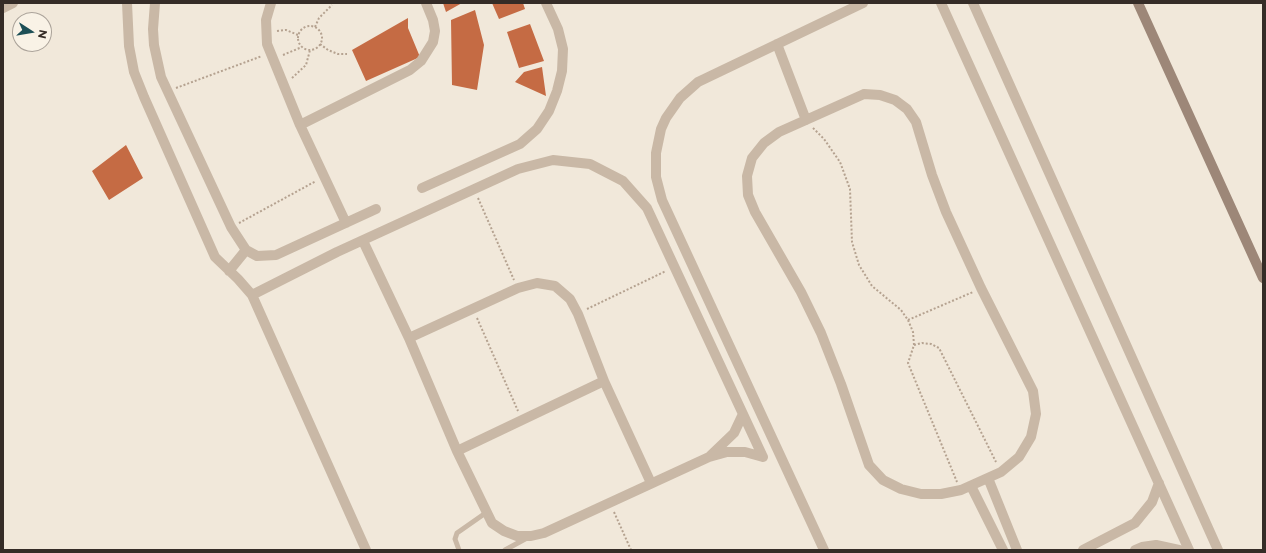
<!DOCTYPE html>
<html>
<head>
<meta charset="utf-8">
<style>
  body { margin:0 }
  #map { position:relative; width:1266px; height:553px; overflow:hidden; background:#f1e8da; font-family:Montserrat,sans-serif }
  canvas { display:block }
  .frame { position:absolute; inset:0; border:4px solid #352c27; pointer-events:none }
  .north { position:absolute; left:12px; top:12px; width:40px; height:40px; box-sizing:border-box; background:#f9f2e6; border:1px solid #aba39a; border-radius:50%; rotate:102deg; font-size:11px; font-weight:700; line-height:16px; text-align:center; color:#352c27 }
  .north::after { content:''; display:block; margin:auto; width:14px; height:18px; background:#1d4f56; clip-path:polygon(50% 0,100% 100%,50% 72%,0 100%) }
</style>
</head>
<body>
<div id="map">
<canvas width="1266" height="553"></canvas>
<div class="frame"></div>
<div class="north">N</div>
</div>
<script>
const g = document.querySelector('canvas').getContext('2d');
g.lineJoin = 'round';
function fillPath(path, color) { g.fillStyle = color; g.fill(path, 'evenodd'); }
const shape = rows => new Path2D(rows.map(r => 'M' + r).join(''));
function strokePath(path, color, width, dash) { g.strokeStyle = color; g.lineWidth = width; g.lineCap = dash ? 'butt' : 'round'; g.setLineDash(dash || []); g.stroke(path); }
const building = shape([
  [443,3,462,3,446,12],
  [492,3,523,3,525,9,499,19],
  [475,10,484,45,477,90,452,85,451,20],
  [408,18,408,28,420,57,366,81,352,50],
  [530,24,544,61,519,68,507,32],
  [542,67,546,96,515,82,524,72],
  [126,145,143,178,109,200,92,171]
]);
const path = shape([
  '298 38a12 12 0 1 1 24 0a12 12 0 1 1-24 0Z',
  [315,27,319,18,332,5],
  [277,31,286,30,298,35],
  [320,44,328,50,338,54,347,54],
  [283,55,302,47],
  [292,78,306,65,310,50],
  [176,88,262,56],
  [813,128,824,139,840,162,850,189,852,242,859,265,872,286,901,310,908,320,913,332,914,345,908,363,957,482],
  [478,198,514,280],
  [239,223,316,181],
  [587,309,666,271],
  [477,318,518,411],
  [908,320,973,292],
  [914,345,922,343,931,344,939,348,996,462],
  [614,512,631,550]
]);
const lane = shape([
  [459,550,455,539,457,533,487,512],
  [505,550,527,538]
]);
const street = shape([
  [127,3,129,46,134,72,144,97,215,257,238,279,252,295,366,550],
  [155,3,153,29,154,45,161,77,231,227,246,250,257,256,276,255,376,209],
  [271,3,266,20,267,44,300,125,346,223],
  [941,3,1189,550],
  [973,3,1218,550],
  [3,8,13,3],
  [777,44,806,120],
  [864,94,880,95,895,100,907,109,916,122,932,175,946,212,981,288,1033,391,1036,414,1031,437,1019,457,1001,472,961,490,941,494,921,494,901,489,883,480,869,465,841,384,821,333,801,292,755,212,748,195,747,176,752,158,764,143,779,132,864,94],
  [300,125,410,70,421,61,433,42,435,31,433,20,426,3],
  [422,188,520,144,537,129,549,111,557,91,562,71,563,49,558,29,546,3],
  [363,241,409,338,457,451,492,523,504,531,517,536,531,536,544,533,709,457,727,452,745,452,763,457],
  [229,271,246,250],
  [252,295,337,252,518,169,553,160,590,164,623,181,647,208,763,457],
  [409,338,518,288,537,283,555,286,570,299,578,314,604,381,651,483],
  [457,451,604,381],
  [710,456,734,433,743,414],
  [988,478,1017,550],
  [971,486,1003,550],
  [824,550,662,200,656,177,656,153,661,129,666,118,680,98,698,82,863,3],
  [1083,550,1135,523,1152,502,1159,483],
  [1135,550,1142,547,1156,545,1179,550]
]);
const secondary = shape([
  [1138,3,1263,278]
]);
fillPath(building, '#c56b44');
strokePath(path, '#b5a290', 2, [2, 2]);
strokePath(lane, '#c9b8a6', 5);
strokePath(street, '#c9b8a6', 10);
strokePath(secondary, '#9d8778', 10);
</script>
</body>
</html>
